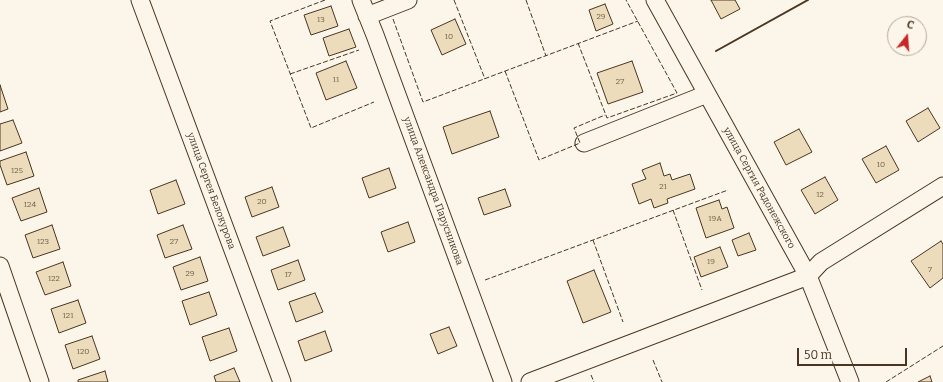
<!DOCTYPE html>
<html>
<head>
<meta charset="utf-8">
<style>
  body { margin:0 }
  #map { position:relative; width:943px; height:382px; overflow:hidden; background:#fbf6e9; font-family:Bitter,serif }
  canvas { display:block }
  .north { position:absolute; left:887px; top:16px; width:40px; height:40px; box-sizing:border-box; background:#fbf6e9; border:1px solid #b4a999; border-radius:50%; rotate:17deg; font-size:11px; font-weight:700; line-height:16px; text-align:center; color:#4a3520 }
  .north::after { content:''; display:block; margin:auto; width:14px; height:18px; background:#c62828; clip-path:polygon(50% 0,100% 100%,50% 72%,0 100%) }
  .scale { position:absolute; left:797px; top:348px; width:110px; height:18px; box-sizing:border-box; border:2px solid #4a3520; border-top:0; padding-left:5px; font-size:12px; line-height:14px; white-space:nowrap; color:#4a3520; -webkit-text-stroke:3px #fbf6e9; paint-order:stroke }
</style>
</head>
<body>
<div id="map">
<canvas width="943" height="382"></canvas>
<div class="north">С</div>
<div class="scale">50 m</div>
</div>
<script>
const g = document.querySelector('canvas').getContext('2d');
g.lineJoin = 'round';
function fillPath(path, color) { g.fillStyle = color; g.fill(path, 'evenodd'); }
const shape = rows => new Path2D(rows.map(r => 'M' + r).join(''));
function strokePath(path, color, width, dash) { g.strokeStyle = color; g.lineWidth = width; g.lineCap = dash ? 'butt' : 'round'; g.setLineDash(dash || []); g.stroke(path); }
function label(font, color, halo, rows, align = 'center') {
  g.font = font + ' Bitter,serif'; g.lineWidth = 3; g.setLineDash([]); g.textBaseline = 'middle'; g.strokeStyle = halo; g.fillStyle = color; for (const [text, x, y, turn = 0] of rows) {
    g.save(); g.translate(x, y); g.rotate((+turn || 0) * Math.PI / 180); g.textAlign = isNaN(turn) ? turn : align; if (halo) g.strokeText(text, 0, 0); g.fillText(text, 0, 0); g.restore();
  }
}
const building = shape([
  [711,0,735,0,740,9,721,19,711,0],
  [605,4,613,24,596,31,589,10,605,4],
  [331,6,338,26,311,35,304,15,331,6],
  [455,19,466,44,442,55,431,30,455,19],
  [349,29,356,47,329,56,323,38,349,29],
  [346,61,357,88,326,100,316,73,346,61],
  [632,61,643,92,608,104,597,73,632,61],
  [0,85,8,109,0,112,0,85],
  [928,108,940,128,918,142,906,121,928,108],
  [490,111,499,137,452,154,443,127,490,111],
  [13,120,22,143,0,151,0,124,13,120],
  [799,129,812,152,786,165,774,142,799,129],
  [886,146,899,170,876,183,862,159,886,146],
  [26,152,34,176,7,185,0,165,0,161,26,152],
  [660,163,664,176,670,174,672,180,690,174,695,189,667,199,668,203,654,208,651,199,639,204,632,184,646,179,642,170,660,163],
  [389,168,396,188,369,198,362,178,389,168],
  [825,177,838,200,815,214,801,190,825,177],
  [176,180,185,204,158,214,150,190,176,180],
  [272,187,279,207,252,217,245,197,272,187],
  [39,188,47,212,21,221,12,198,39,188],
  [505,189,511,206,484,215,478,198,505,189],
  [719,200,722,209,727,207,734,228,706,238,696,208,719,200],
  [408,222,415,242,388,252,381,232,408,222],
  [52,225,60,249,33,258,25,235,52,225],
  [183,225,192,249,165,258,157,235,183,225],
  [283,227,290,246,263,256,256,237,283,227],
  [749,233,756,250,738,256,732,240,749,233],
  [941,241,943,244,943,278,930,288,911,261,941,241],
  [720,247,728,267,701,277,694,257,720,247],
  [200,257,208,281,181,290,173,267,200,257],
  [298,260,305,280,278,290,271,270,298,260],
  [63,262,71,286,45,295,36,272,63,262],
  [594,270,611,312,583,323,567,281,594,270],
  [209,292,217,315,190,325,182,301,209,292],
  [315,293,323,312,296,322,289,302,315,293],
  [78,300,86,323,59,333,51,309,78,300],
  [449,327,457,346,438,354,430,334,449,327],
  [229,328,237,351,210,361,202,337,229,328],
  [325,331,332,351,305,361,298,341,325,331],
  [92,336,100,359,73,369,65,345,92,336],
  [234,368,240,382,216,382,214,376,234,368],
  [105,371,108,382,78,382,78,380,105,371],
  [930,376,932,382,918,382,930,376]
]);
const minor = shape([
  [140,0,282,382],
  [361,0,375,35,503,382],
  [655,0,808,276,850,382],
  [367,16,408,0],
  [584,143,707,94],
  [0,266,40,382],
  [530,382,808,276,821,262,943,186]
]);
const fence = shape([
  [325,0,270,21,311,128,374,102],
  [454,0,485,79],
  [526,0,546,56],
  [393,19,423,102,638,21],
  [578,43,607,118,677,93,626,0],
  [505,71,539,160,580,143,574,128,605,115],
  [290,74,359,50],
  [673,210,702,290],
  [593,240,623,322],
  [485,280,728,190],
  [653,360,662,382],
  [591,375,594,382],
  [886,382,943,346]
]);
const wall = shape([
  [716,51,808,0]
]);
const numberNames = [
  ["29",601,17],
  ["13",321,20],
  ["10",449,37],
  ["11",336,80],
  ["27",620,82],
  ["10",881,165],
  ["125",17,171],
  ["21",663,187],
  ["12",820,195],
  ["20",262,202],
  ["124",30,205],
  ["19А",715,219],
  ["123",43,242],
  ["27",174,242],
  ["19",711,262],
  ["7",930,270],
  ["29",190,274],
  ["17",288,275],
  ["122",54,279],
  ["121",68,316],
  ["120",83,352]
];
const streetNames = [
  ["улица Сергия Радонежского",759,188,61],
  ["улица Сергея Белокурова",211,191,70],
  ["улица Александра Парусникова",433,191,70]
];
fillPath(building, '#ecdcbc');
strokePath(building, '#4a3520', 1);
strokePath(minor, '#4a3520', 19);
strokePath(minor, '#fbf6e9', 17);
strokePath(fence, '#4a3520', 1, [5, 2]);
strokePath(wall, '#4a3520', 2);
label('8px', '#725f47', null, numberNames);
label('10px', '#4a3520', '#fbf6e9', streetNames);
</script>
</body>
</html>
